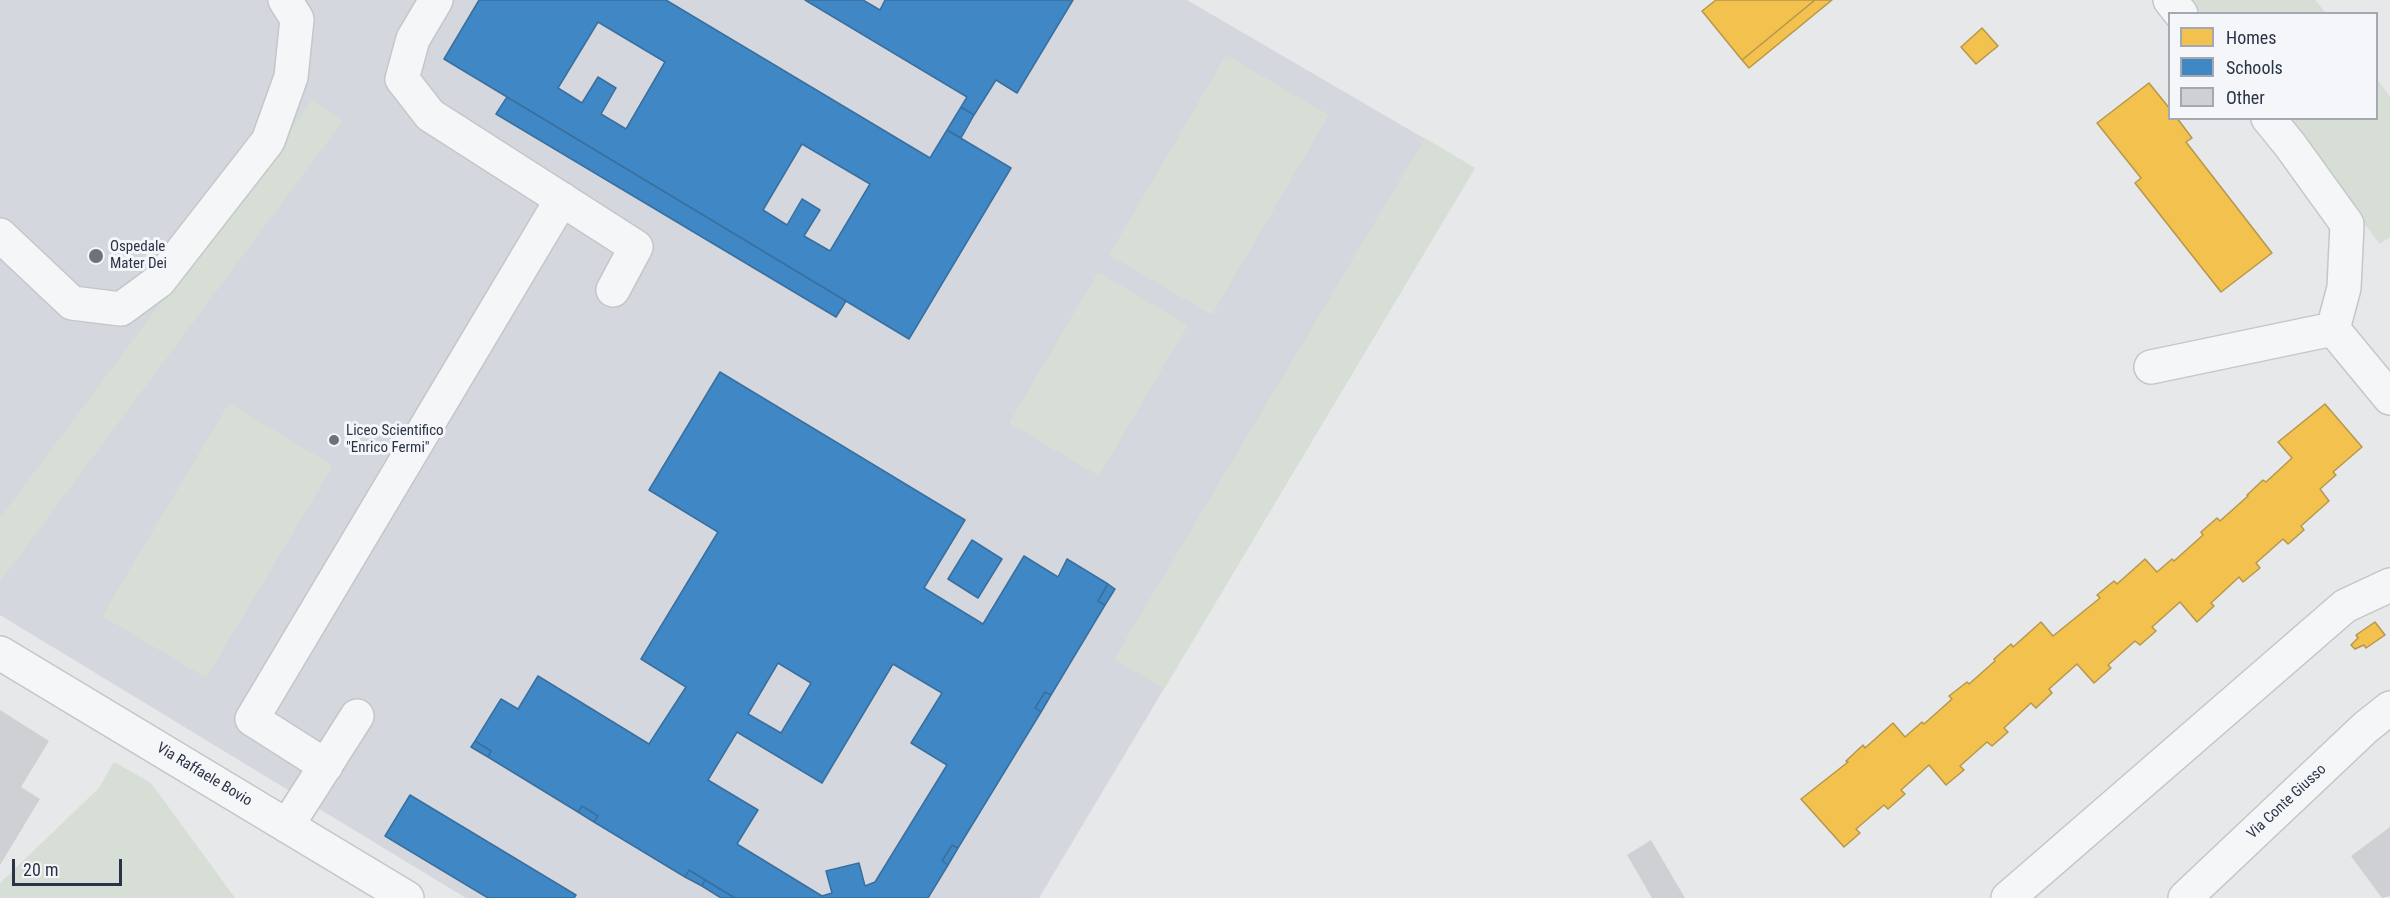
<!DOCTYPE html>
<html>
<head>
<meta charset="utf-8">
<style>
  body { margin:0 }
  #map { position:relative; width:2390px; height:898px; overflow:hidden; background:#e6e8ea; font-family:"Roboto Condensed",sans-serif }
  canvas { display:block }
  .legend { position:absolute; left:2168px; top:12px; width:210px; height:108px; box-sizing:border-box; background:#f4f6f9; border:2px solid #a4a8b1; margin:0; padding:8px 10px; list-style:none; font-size:18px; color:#2b3445 }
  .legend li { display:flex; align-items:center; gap:12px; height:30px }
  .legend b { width:30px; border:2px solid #a4a8b1 }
  .scale { position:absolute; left:12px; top:859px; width:110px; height:27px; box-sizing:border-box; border:3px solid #2b3445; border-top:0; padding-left:8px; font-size:18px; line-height:21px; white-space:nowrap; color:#2b3445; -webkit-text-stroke:4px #f4f6f9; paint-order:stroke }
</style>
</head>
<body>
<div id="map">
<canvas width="2390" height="898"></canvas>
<ul class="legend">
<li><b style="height:16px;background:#f2c14e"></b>Homes</li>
<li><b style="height:16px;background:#3f88c5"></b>Schools</li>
<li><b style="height:16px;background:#ced0d3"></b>Other</li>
</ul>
<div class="scale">20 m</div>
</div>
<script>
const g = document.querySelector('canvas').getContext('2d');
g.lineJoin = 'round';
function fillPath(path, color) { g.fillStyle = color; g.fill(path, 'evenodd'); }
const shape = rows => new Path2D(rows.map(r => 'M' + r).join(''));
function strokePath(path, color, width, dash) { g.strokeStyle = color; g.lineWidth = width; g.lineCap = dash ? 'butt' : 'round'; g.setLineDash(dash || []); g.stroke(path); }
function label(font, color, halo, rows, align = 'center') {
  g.font = font + ' "Roboto Condensed",sans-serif'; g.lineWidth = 6; g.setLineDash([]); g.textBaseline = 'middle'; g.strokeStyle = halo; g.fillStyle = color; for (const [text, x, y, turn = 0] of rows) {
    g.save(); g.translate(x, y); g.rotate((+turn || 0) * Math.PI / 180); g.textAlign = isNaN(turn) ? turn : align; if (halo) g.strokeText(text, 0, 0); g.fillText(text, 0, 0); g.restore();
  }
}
const built = shape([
  [0,0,1187,0,1475,168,1039,898,466,898,0,615]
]);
const green = shape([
  [2190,0,2315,0,2326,13,2201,13],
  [1226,55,1329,115,1212,315,1109,255],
  [2377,79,2390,97,2390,237,2380,244,2283,119,2376,118],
  [312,100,343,121,0,582,0,518],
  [1425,138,1475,168,1164,689,1114,659],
  [1098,272,1188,325,1099,476,1009,423],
  [229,403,333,466,206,678,102,616],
  [114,762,151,783,235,898,0,898,0,883,99,788]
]);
const homes = shape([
  [1716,0,1815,0,1742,60,1702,11,1716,0],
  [1815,0,1832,0,1749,68,1742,60,1815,0],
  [1982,28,1998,46,1976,64,1961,47,1982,28],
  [2149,83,2170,109,2170,118,2177,118,2192,138,2186,142,2272,253,2221,292,2135,183,2141,178,2097,123,2149,83],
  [2325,404,2362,447,2333,472,2336,475,2320,489,2329,501,2301,526,2304,530,2288,544,2283,539,2256,563,2260,568,2243,582,2239,577,2211,603,2214,606,2197,622,2180,602,2152,627,2156,631,2140,645,2135,641,2108,665,2111,668,2094,683,2077,664,2049,689,2052,693,2036,708,2031,703,2004,728,2008,732,1992,746,1987,742,1960,766,1964,770,1946,785,1929,765,1901,790,1905,794,1888,809,1884,805,1856,829,1860,833,1844,847,1801,799,1848,762,1846,761,1863,745,1865,748,1893,723,1905,737,1922,722,1924,724,1952,699,1949,696,1967,682,1969,684,1995,661,1994,659,2011,644,2013,647,2041,622,2053,636,2100,598,2097,595,2114,581,2117,584,2145,559,2157,572,2172,559,2174,561,2203,535,2201,532,2217,518,2220,521,2248,496,2247,495,2263,480,2266,482,2292,458,2278,442,2325,404],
  [2375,622,2385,635,2366,648,2364,645,2355,649,2351,645,2358,638,2356,635,2375,622]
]);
const schools = shape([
  [479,0,666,0,930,158,947,130,1011,168,909,339,444,59,479,0],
  [598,22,665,62,626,129,601,114,616,88,598,77,582,103,558,88,598,22],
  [802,144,870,184,830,251,804,236,820,210,802,199,787,225,763,210,802,144],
  [805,0,863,0,880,10,885,0,1073,0,1017,93,996,80,974,115,961,107,967,97,805,0],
  [507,97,846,301,836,317,496,114,507,97],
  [961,107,974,115,961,138,947,130,961,107],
  [720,372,965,520,924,588,983,624,1024,556,1058,577,1067,559,1108,584,1098,601,1105,605,1051,695,1045,692,1035,708,1041,712,958,848,952,845,942,861,948,865,928,898,735,898,689,870,685,877,594,822,598,816,582,806,578,812,488,757,491,751,475,741,501,699,518,709,538,676,649,744,686,687,641,659,718,532,649,490,720,372],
  [778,663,811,683,781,733,748,714,778,663],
  [893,664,942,693,911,743,947,765,875,882,865,886,859,863,826,871,832,893,822,896,737,844,758,810,708,780,737,732,822,783,893,664],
  [972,540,1002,559,978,598,948,579,972,540],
  [1108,584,1115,589,1105,605,1098,601,1108,584],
  [1045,692,1051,695,1041,712,1035,708,1045,692],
  [475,741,491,751,488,757,471,747,475,741],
  [410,795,576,895,574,898,488,898,385,836,410,795],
  [582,806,598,816,594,822,578,812,582,806],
  [952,845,958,848,948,865,942,861,952,845],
  [689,870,705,880,702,886,685,877,689,870],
  [705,880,728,894,735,898,721,898,702,886,705,880]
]);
const building = shape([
  [0,710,49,741,21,787,40,799,0,865],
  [2390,827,2390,896,2382,898,2351,856],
  [1651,840,1685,898,1652,898,1627,855]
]);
const minor = shape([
  [436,0,413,39,402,79,430,115,636,247,613,290],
  [2170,0,2181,14],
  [2268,118,2290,145,2347,224,2344,288,2333,329,2390,398],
  [0,235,72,303,121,309,159,281,268,141,291,77,297,19,285,0],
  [2151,367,2333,329],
  [0,653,407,898],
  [326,766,252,719,562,199],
  [287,826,357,716],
  [2008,898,2345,606,2390,585],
  [2185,898,2366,727,2390,708]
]);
const markers = [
  [96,256,8,"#6c737f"],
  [334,440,6,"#6c737f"]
];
const poiNames = [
  ["Ospedale",110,247],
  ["Mater Dei",110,264],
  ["Liceo Scientifico",346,431],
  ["\"Enrico Fermi\"",346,448]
];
const streetNames = [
  ["Via Raffaele Bovio",204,775,31],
  ["Via Conte Giusso",2287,802,-43]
];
fillPath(built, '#d4d7dd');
fillPath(green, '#d6ded6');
fillPath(homes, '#f2c14e');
strokePath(homes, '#b6974b', 1.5);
fillPath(schools, '#3f88c5');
strokePath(schools, '#396f9f', 1.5);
fillPath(building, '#ced0d3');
strokePath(minor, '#c4c6c8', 36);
strokePath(minor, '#f5f6f7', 33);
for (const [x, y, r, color] of markers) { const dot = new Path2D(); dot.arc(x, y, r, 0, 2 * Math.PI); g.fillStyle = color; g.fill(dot); strokePath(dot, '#f4f6f9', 2); }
label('15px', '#2b3445', '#f4f6f9', poiNames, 'left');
label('15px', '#2b3445', '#f4f6f9', streetNames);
</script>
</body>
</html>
